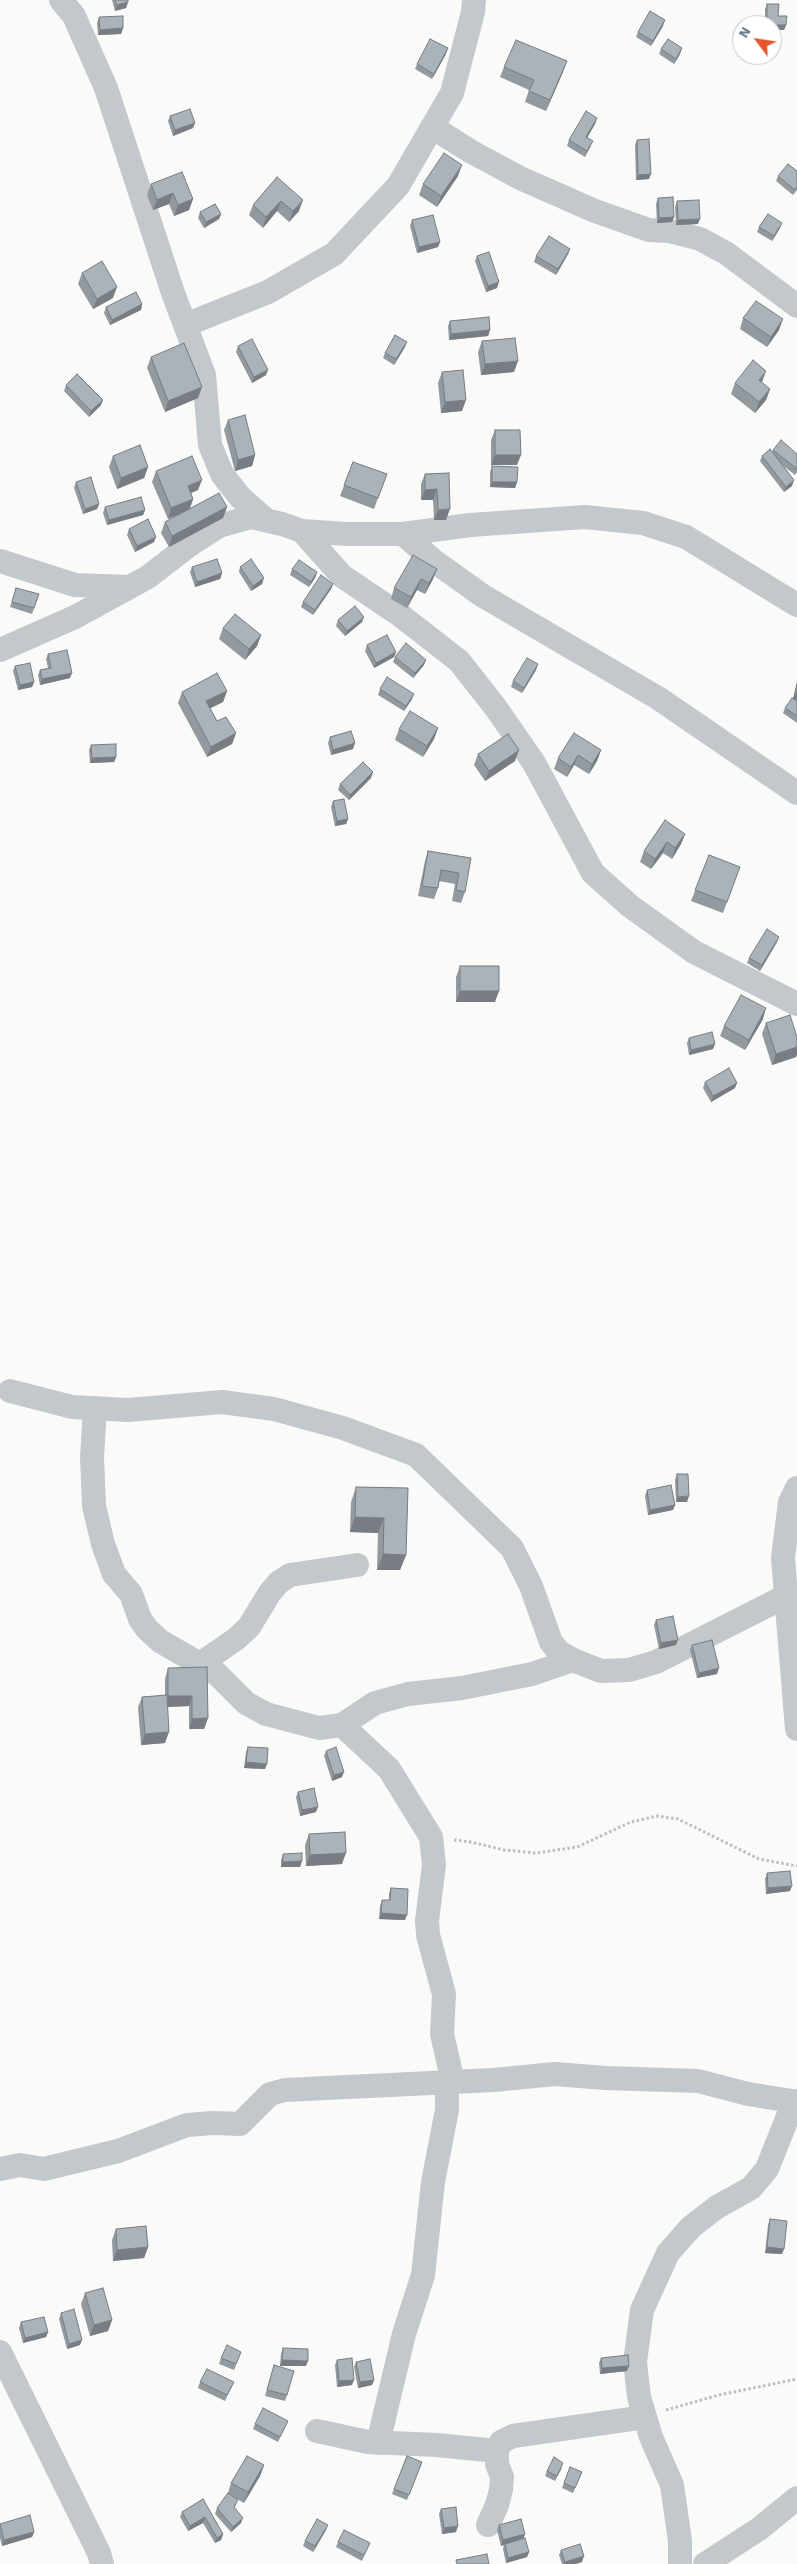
<!DOCTYPE html>
<html>
<head>
<meta charset="utf-8">
<style>
  body { margin:0 }
  #map { position:relative; width:797px; height:2564px; overflow:hidden; background:#fafaf8; font-family:Signika,sans-serif }
  canvas { display:block }
  .north { position:absolute; left:732px; top:15px; width:50px; height:50px; box-sizing:border-box; background:#fff; border:1px solid #c1c8cd; border-radius:50%; rotate:301deg; font-size:14px; font-weight:700; line-height:20px; text-align:center; color:#657683 }
  .north::after { content:''; display:block; margin:auto; width:18px; height:22px; background:#e4572e; clip-path:polygon(50% 0,100% 100%,50% 72%,0 100%) }
</style>
</head>
<body>
<div id="map">
<canvas width="797" height="2564"></canvas>
<div class="north">N</div>
</div>
<script>
const g = document.querySelector('canvas').getContext('2d');
g.lineJoin = 'round';
const shape = rows => new Path2D(rows.map(r => 'M' + r).join(''));
function strokePath(path, color, width, dash) { g.strokeStyle = color; g.lineWidth = width; g.lineCap = dash ? 'butt' : 'round'; g.setLineDash(dash || []); g.stroke(path); }
function fillPath(path, color) { g.fillStyle = color; g.fill(path, 'evenodd'); }
const path = shape([
  [454,1840,471,1842,504,1850,536,1853,577,1847,631,1822,657,1816,678,1819,759,1859,797,1866],
  [666,2410,719,2395,797,2379]
]);
const minor = shape([
  [61,0,74,16,106,88,173,293,204,375,210,445,222,474,240,497,267,521],
  [432,127,470,151,520,178,595,211,649,230,669,231,700,239,726,253,797,306],
  [185,325,268,292,334,254,398,186,452,93,473,12,474,0],
  [302,531,342,576,400,615,459,661,496,708,534,763,593,873,630,906,694,952,797,1004],
  [403,534,434,561,483,596,658,698,797,793],
  [0,561,75,585,128,587],
  [0,650,75,617,148,577,188,546,219,526,251,517,282,524,302,531,347,534,403,534,470,525,585,517,643,523,686,537,797,605],
  [10,1391,72,1407,128,1410,222,1402,274,1409,343,1428,416,1455,512,1548,531,1586,551,1642,559,1652,573,1660,601,1671,629,1670,656,1662,786,1596],
  [95,1408,92,1457,94,1506,103,1544,114,1574,131,1594,140,1619,147,1629,160,1641,217,1674,246,1703,266,1714,319,1728,342,1725,375,1703,408,1694,462,1688,532,1674,573,1660],
  [797,1488,790,1502,783,1558,797,1729],
  [200,1664,236,1639,249,1627,269,1594,278,1583,290,1575,357,1565],
  [342,1725,389,1769,431,1837,434,1865,427,1921,428,1935,444,1994,442,2034,453,2082],
  [0,2169,20,2165,44,2169,118,2151,187,2125,213,2123,240,2124,270,2094,285,2090,494,2080,555,2074,605,2078,698,2081,748,2094,797,2102],
  [0,2352,99,2553,102,2564],
  [317,2431,368,2442,437,2445,497,2451],
  [378,2443,404,2334,423,2275,433,2182,447,2110,447,2083],
  [488,2525,497,2505,501,2490,502,2477,497,2464,497,2451,501,2442,513,2436,645,2417],
  [680,2564,680,2541,672,2485,651,2437,639,2397,635,2362,642,2310,668,2253,691,2227,717,2207,751,2188,767,2169,794,2101],
  [705,2564,759,2529,797,2498]
]);
const wall = shape([
  [112,0,128,0,128,2,126,8,115,11],
  [767,4,786,25,784,30,772,30,772,25,765,25,765,9],
  [99,17,123,28,121,34,98,35,97,23],
  [663,26,651,46,636,37,638,32],
  [682,48,680,54,674,64,659,54,661,49],
  [446,54,432,79,415,69,417,64],
  [504,67,563,72,546,111,525,102,529,90,500,77],
  [170,116,193,128,173,136,168,121],
  [597,118,595,124,587,138,591,146,585,157,567,146,569,140],
  [637,140,649,179,636,180,635,145],
  [797,171,797,190,793,195,776,181,778,176],
  [458,176,437,207,419,195,423,184],
  [277,177,299,211,289,222,277,211,263,228,249,215,253,205],
  [151,184,193,199,189,210,174,216,169,204,153,210,147,195],
  [658,198,674,217,672,222,657,223,656,204],
  [677,201,698,224,676,225,675,207],
  [200,212,221,214,219,219,204,228,198,218],
  [412,220,440,242,438,247,417,253,410,226],
  [759,227,780,228,772,241,757,232],
  [570,249,568,254,556,275,534,262,536,256],
  [477,256,497,288,486,292,475,261],
  [82,273,113,298,93,309,78,284],
  [142,304,141,310,110,325,104,313,106,307],
  [743,318,779,330,767,347,740,329],
  [450,321,490,330,488,336,449,340,448,326],
  [482,341,514,372,481,375,478,352],
  [238,346,266,375,252,383,236,352],
  [405,347,394,365,383,358,385,353],
  [151,357,198,398,165,412,147,368],
  [442,372,462,411,441,413,438,383],
  [762,382,762,383,770,389,766,400,755,413,731,394,735,383],
  [66,385,101,405,89,417,64,391],
  [228,420,255,455,252,466,235,471,224,430],
  [495,430,517,465,491,465,491,440],
  [773,450,797,454,797,472,795,475,781,464,792,486,784,492,760,461,762,456,772,452],
  [113,456,148,467,144,478,117,489,109,467],
  [353,462,387,474,374,509,340,496],
  [492,466,517,482,515,488,490,487,490,472],
  [156,471,198,490,191,493,193,499,190,509,227,507,223,518,169,547,161,533,165,522,182,513,168,519,152,482],
  [449,473,446,520,434,520,433,500,421,500,421,484,425,474],
  [76,482,99,504,97,509,83,514,74,488],
  [105,507,145,510,143,515,107,525,103,513],
  [129,529,154,542,135,552,127,535],
  [192,567,222,573,220,579,195,587,190,572],
  [240,567,262,584,251,591,239,572],
  [292,569,317,572,315,578,309,587,290,575],
  [437,569,433,579,425,594,417,590,407,608,391,599,394,588],
  [333,584,331,589,313,615,301,607,303,602],
  [16,588,39,594,32,614,10,607],
  [338,620,362,622,345,636,336,626],
  [223,628,261,635,257,646,245,660,219,639],
  [367,645,396,652,394,657,374,668,365,651],
  [48,654,70,678,40,685,38,675,40,670,48,668,46,659],
  [395,657,424,665,413,678,393,662],
  [538,664,536,670,522,693,511,687,513,681],
  [15,666,34,682,32,687,18,690,13,671],
  [797,682,797,700,795,699,797,701,797,723,783,713,785,708,793,698],
  [380,689,412,699,404,711,378,695],
  [227,691,223,702,210,708,217,721,236,733,232,744,207,757,178,703,182,692],
  [438,728,434,739,423,757,395,740,399,729],
  [330,737,353,749,331,755,328,743],
  [91,745,116,757,114,762,90,763,89,750],
  [601,750,597,761,589,774,574,765,567,777,554,769,558,758],
  [478,754,515,761,485,781,474,765],
  [371,778,349,800,338,790,340,784],
  [333,801,348,819,346,824,335,826,331,807],
  [685,834,681,844,672,859,663,853,651,869,640,862,644,851],
  [428,851,471,858,465,892,461,903,452,901,455,884,439,881,438,888,434,899,418,896,425,861],
  [709,855,740,867,723,913,691,901],
  [777,942,760,971,747,963,749,958],
  [460,966,495,1002,456,1002,456,977],
  [763,1019,745,1050,720,1036,724,1026],
  [766,1023,797,1037,797,1054,796,1057,772,1065,762,1034],
  [689,1038,713,1049,689,1055,687,1043],
  [705,1082,735,1088,711,1102,703,1088],
  [677,1474,687,1502,676,1502,675,1480],
  [356,1487,408,1488,406,1555,400,1570,377,1570,378,1533,350,1532,351,1502],
  [647,1490,675,1505,673,1510,648,1515,645,1496],
  [656,1620,676,1645,659,1649,654,1625],
  [692,1645,717,1674,697,1678,690,1650],
  [207,1667,208,1718,204,1729,189,1729,189,1706,167,1707,165,1743,141,1745,138,1707,142,1697,165,1695,165,1679,168,1668],
  [248,1747,265,1769,244,1768,246,1752],
  [326,1751,342,1777,332,1781,324,1756],
  [298,1792,316,1812,300,1816,296,1797],
  [309,1834,342,1864,306,1866,305,1845],
  [283,1854,302,1861,300,1867,281,1867,281,1860],
  [767,1873,790,1891,766,1894,765,1879],
  [391,1888,405,1920,379,1919,380,1906,382,1900,389,1900,389,1893],
  [770,2219,782,2254,765,2253,768,2225],
  [116,2229,148,2247,144,2258,113,2261,112,2240],
  [85,2293,112,2320,108,2331,90,2336,81,2304],
  [61,2313,80,2345,67,2349,59,2319],
  [21,2322,48,2332,46,2337,23,2343,19,2328],
  [283,2348,306,2366,280,2366,281,2354],
  [241,2352,234,2370,219,2364,221,2358],
  [601,2358,627,2371,600,2374,599,2363],
  [337,2360,352,2385,337,2387,335,2365],
  [356,2362,374,2380,372,2385,358,2388,354,2367],
  [274,2365,287,2395,285,2401,265,2396],
  [200,2382,234,2382,225,2401,198,2388],
  [288,2421,278,2442,253,2429,255,2424],
  [407,2456,422,2462,407,2500,392,2494],
  [264,2465,260,2476,244,2503,235,2498,236,2505,234,2508,241,2523,231,2532,215,2514,217,2508,228,2493,231,2483],
  [570,2467,582,2472,573,2493,562,2488],
  [562,2468,555,2481,545,2476,547,2471],
  [203,2499,223,2534,221,2540,215,2543,203,2523,188,2531,180,2517,182,2512],
  [441,2509,456,2532,442,2534,439,2514],
  [0,2524,34,2532,32,2537,2,2546,0,2538],
  [499,2525,524,2538,529,2552,527,2557,506,2563,503,2549,504,2545,501,2546,497,2530],
  [326,2530,313,2552,303,2546,305,2541],
  [338,2542,370,2543,362,2561,336,2547],
  [561,2550,582,2562,575,2564,562,2564,559,2555]
]);
const shadedWall = shape([
  [128,2,126,8,115,11,117,5],
  [665,20,663,26,651,46,653,41],
  [772,25,786,25,784,30,772,30],
  [123,28,121,34,98,35,100,30],
  [448,48,446,54,432,79,434,74],
  [682,48,680,54,674,64,676,59],
  [567,61,563,72,546,111,550,100],
  [597,118,595,124,584,143,586,137],
  [195,123,193,128,173,136,175,130],
  [462,165,458,176,437,207,441,196],
  [651,174,649,179,636,180,638,175],
  [173,193,169,204,153,210,157,200],
  [193,199,189,210,174,216,178,205],
  [303,200,299,211,289,222,293,211],
  [281,201,277,211,263,228,266,217],
  [221,214,219,219,204,228,206,222],
  [674,217,672,222,657,223,659,218],
  [700,219,698,224,676,225,678,220],
  [782,223,780,228,772,241,774,236],
  [440,242,438,247,417,253,419,247],
  [570,249,568,254,556,275,558,269],
  [499,282,497,288,486,292,488,286],
  [117,287,113,298,93,309,97,299],
  [142,304,141,310,110,325,112,320],
  [783,319,779,330,767,347,771,337],
  [490,330,488,336,449,340,451,334],
  [407,342,405,347,394,365,396,359],
  [518,361,514,372,481,375,485,364],
  [268,370,266,375,252,383,254,377],
  [766,371,762,382,755,391,759,380],
  [202,387,198,398,165,412,168,401],
  [770,389,766,400,755,413,759,402],
  [103,400,101,405,89,417,91,411],
  [466,400,462,411,441,413,445,402],
  [255,455,252,466,235,471,238,460],
  [495,455,521,455,517,465,491,465],
  [148,467,144,478,117,489,121,478],
  [202,480,198,490,184,496,188,486],
  [794,480,792,486,784,492,786,487],
  [492,482,517,482,515,488,490,487],
  [437,489,433,500,421,500,425,490],
  [193,499,189,510,168,519,171,508],
  [99,504,97,509,83,514,85,509],
  [227,507,223,518,169,547,172,536],
  [450,509,446,520,434,520,438,510],
  [145,510,143,515,107,525,109,520],
  [156,537,154,542,135,552,137,546],
  [437,569,433,579,425,594,429,583],
  [317,572,315,578,309,587,311,582],
  [222,573,220,579,195,587,197,582],
  [264,578,262,584,251,591,253,586],
  [421,579,417,590,407,608,411,597],
  [333,584,331,589,313,615,315,610],
  [364,617,362,622,345,636,347,631],
  [261,635,257,646,245,660,249,649],
  [396,652,394,657,374,668,376,663],
  [426,660,424,665,413,678,415,673],
  [538,664,536,670,522,693,524,688],
  [72,673,70,678,40,685,42,679],
  [34,682,32,687,18,690,20,685],
  [227,691,223,702,203,712,206,701],
  [414,694,412,699,404,711,406,706],
  [795,694,797,694,797,700,793,699],
  [438,728,434,739,423,757,427,746],
  [236,733,232,744,207,757,211,747],
  [355,743,353,749,331,755,333,750],
  [519,750,515,761,485,781,489,771],
  [601,750,597,761,589,774,592,764],
  [578,755,574,765,567,777,571,767],
  [116,757,114,762,90,763,92,758],
  [373,772,371,778,349,800,350,795],
  [348,819,346,824,335,826,337,821],
  [685,834,681,844,672,859,675,848],
  [667,842,663,853,651,869,655,859],
  [779,937,777,942,760,971,762,965],
  [460,991,499,991,495,1002,456,1002],
  [766,1008,763,1019,745,1050,749,1040],
  [715,1044,713,1049,689,1055,691,1050],
  [797,1047,797,1054,796,1057,772,1065,776,1054],
  [737,1083,735,1088,711,1102,713,1096],
  [689,1496,687,1502,676,1502,678,1497],
  [675,1505,673,1510,648,1515,650,1510],
  [355,1517,384,1518,378,1533,350,1532],
  [383,1554,406,1555,400,1570,377,1570],
  [678,1640,676,1645,659,1649,661,1643],
  [719,1668,717,1674,697,1678,699,1673],
  [168,1696,192,1696,189,1706,165,1707],
  [208,1718,204,1729,189,1729,192,1719],
  [169,1732,165,1743,141,1745,145,1734],
  [246,1762,267,1764,265,1769,244,1768],
  [344,1772,342,1777,332,1781,334,1775],
  [318,1807,316,1812,300,1816,302,1810],
  [346,1853,342,1864,306,1866,310,1855],
  [302,1861,300,1867,281,1867,283,1862],
  [792,1886,790,1891,766,1894,768,1888],
  [381,1913,407,1915,405,1920,379,1919],
  [148,2247,144,2258,113,2261,117,2250],
  [767,2247,784,2249,782,2254,765,2253],
  [112,2320,108,2331,90,2336,94,2325],
  [48,2332,46,2337,23,2343,25,2338],
  [82,2340,80,2345,67,2349,69,2344],
  [282,2360,308,2361,306,2366,280,2366],
  [629,2366,627,2371,600,2374,602,2368],
  [354,2380,352,2385,337,2387,339,2381],
  [374,2380,372,2385,358,2388,360,2382],
  [264,2465,260,2476,244,2503,248,2492],
  [205,2517,203,2523,188,2531,190,2526],
  [243,2518,241,2523,231,2532,233,2527],
  [328,2525,326,2530,313,2552,315,2546],
  [458,2526,456,2532,442,2534,444,2528],
  [34,2532,32,2537,2,2546,4,2540],
  [223,2534,221,2540,215,2543,217,2538],
  [525,2534,523,2540,505,2544,504,2545,501,2546,503,2540],
  [529,2552,527,2557,506,2563,508,2558],
  [584,2556,582,2562,575,2564,564,2564,565,2562]
]);
const building = shape([
  [115,0,128,0,128,2,117,5,115,0],
  [767,4,779,4,778,16,787,16,786,25,767,25,767,4],
  [650,11,665,20,653,41,638,32,650,11],
  [123,16,123,28,100,30,99,17,123,16],
  [430,39,448,48,434,74,417,64,430,39],
  [668,39,682,48,676,59,661,49,668,39],
  [516,40,567,61,550,100,529,91,534,80,504,67,516,40],
  [190,109,195,123,175,130,170,116,190,109],
  [586,111,597,118,586,137,593,141,587,151,569,140,586,111],
  [649,139,651,174,638,175,637,140,649,139],
  [444,153,462,165,441,196,423,184,444,153],
  [788,164,797,171,797,187,795,190,778,176,788,164],
  [182,172,193,199,178,205,173,193,157,200,151,184,182,172],
  [277,177,303,200,293,211,281,201,266,217,253,205,277,177],
  [673,197,674,217,659,218,658,198,673,197],
  [699,200,700,219,678,220,677,201,699,200],
  [215,204,221,214,206,222,200,212,215,204],
  [768,214,782,223,774,236,759,227,768,214],
  [433,215,440,242,419,247,412,220,433,215],
  [549,236,570,249,558,269,536,256,549,236],
  [489,252,499,282,488,286,477,256,489,252],
  [102,261,117,287,97,299,82,273,102,261],
  [136,292,142,304,112,320,106,307,136,292],
  [756,301,783,319,771,337,743,318,756,301],
  [489,317,490,330,451,334,450,321,489,317],
  [395,335,407,342,396,359,385,353,395,335],
  [515,338,518,361,485,364,482,341,515,338],
  [252,339,268,370,254,377,238,346,252,339],
  [184,343,202,387,168,401,151,357,184,343],
  [753,360,766,371,759,380,770,389,759,402,735,383,753,360],
  [463,370,466,400,445,402,442,372,463,370],
  [77,374,103,400,91,411,66,385,77,374],
  [245,415,255,455,238,460,228,420,245,415],
  [495,430,520,430,521,455,495,455,495,430],
  [781,440,797,454,797,469,773,450,781,440],
  [140,445,148,467,121,478,113,456,140,445],
  [770,449,794,480,786,487,762,456,770,449],
  [192,456,202,480,188,486,193,499,171,508,156,471,192,456],
  [353,462,387,474,378,498,344,485,353,462],
  [492,466,518,467,517,482,492,482,492,466],
  [449,473,450,509,438,510,437,489,425,490,425,474,449,473],
  [91,477,99,504,85,509,76,482,91,477],
  [219,493,227,507,172,536,165,522,219,493],
  [141,497,145,510,109,520,105,507,141,497],
  [148,519,156,537,137,546,129,529,148,519],
  [413,555,437,569,429,583,421,579,411,597,394,588,413,555],
  [217,559,222,573,197,582,192,567,217,559],
  [251,559,264,578,253,586,240,567,251,559],
  [299,560,317,572,311,582,292,569,299,560],
  [321,575,333,584,315,610,303,602,321,575],
  [16,588,39,594,34,608,12,602,16,588],
  [355,606,364,617,347,631,338,620,355,606],
  [235,614,261,635,249,649,223,628,235,614],
  [387,635,396,652,376,663,367,645,387,635],
  [406,643,426,660,415,673,395,657,406,643],
  [67,650,72,673,42,679,40,670,51,668,48,654,67,650],
  [527,658,538,664,524,688,513,681,527,658],
  [30,663,34,682,20,685,15,666,30,663],
  [217,673,227,691,206,701,217,721,226,717,236,733,211,747,182,692,217,673],
  [387,677,414,694,406,706,380,689,387,677],
  [797,684,797,694,795,694,797,684],
  [792,698,797,701,797,716,785,708,792,698],
  [410,711,438,728,427,746,399,729,410,711],
  [351,731,355,743,333,750,330,737,351,731],
  [574,733,601,750,592,764,578,755,571,767,558,758,574,733],
  [508,734,519,750,489,771,478,754,508,734],
  [116,744,116,757,92,758,91,745,116,744],
  [363,762,373,772,350,795,340,784,363,762],
  [344,799,348,819,337,821,333,801,344,799],
  [665,820,685,834,675,848,667,842,655,859,644,851,665,820],
  [428,851,471,858,465,892,456,890,459,873,441,870,438,888,422,886,428,851],
  [709,855,740,867,727,902,695,890,709,855],
  [767,929,779,937,762,965,749,958,767,929],
  [460,966,499,966,499,991,460,991,460,966],
  [741,995,766,1008,749,1040,724,1026,741,995],
  [790,1015,797,1037,797,1047,776,1054,766,1023,790,1015],
  [712,1032,715,1044,691,1050,689,1038,712,1032],
  [729,1068,737,1083,713,1096,705,1082,729,1068],
  [677,1474,688,1474,689,1496,678,1497,677,1474],
  [671,1485,675,1505,650,1510,647,1490,671,1485],
  [356,1487,408,1488,406,1555,383,1554,384,1518,355,1517,356,1487],
  [673,1616,678,1640,661,1643,656,1620,673,1616],
  [712,1640,719,1668,699,1673,692,1645,712,1640],
  [207,1667,208,1718,192,1719,192,1696,168,1696,168,1668,207,1667],
  [167,1695,169,1732,145,1734,142,1697,167,1695],
  [248,1747,268,1748,267,1764,246,1762,248,1747],
  [336,1747,344,1772,334,1775,326,1751,336,1747],
  [314,1788,318,1807,302,1810,298,1792,314,1788],
  [345,1832,346,1853,310,1855,309,1834,345,1832],
  [302,1853,302,1861,283,1862,283,1854,302,1853],
  [790,1871,792,1886,768,1888,767,1873,790,1871],
  [391,1888,408,1889,407,1915,381,1913,382,1900,390,1900,391,1888],
  [770,2219,787,2221,784,2249,767,2247,770,2219],
  [146,2226,148,2247,117,2250,116,2229,146,2226],
  [103,2288,112,2320,94,2325,85,2293,103,2288],
  [74,2309,82,2340,69,2344,61,2313,74,2309],
  [44,2317,48,2332,25,2338,21,2322,44,2317],
  [227,2345,241,2352,236,2364,221,2358,227,2345],
  [283,2348,308,2349,308,2361,282,2360,283,2348],
  [628,2355,629,2366,602,2368,601,2358,628,2355],
  [352,2358,354,2380,339,2381,337,2360,352,2358],
  [370,2359,374,2380,360,2382,356,2362,370,2359],
  [274,2365,294,2371,287,2395,267,2390,274,2365],
  [207,2369,234,2382,227,2395,200,2382,207,2369],
  [263,2408,288,2421,280,2437,255,2424,263,2408],
  [247,2456,264,2465,248,2492,231,2483,247,2456],
  [407,2456,422,2462,409,2495,394,2489,407,2456],
  [554,2457,563,2463,557,2476,547,2471,554,2457],
  [570,2467,582,2472,575,2488,564,2483,570,2467],
  [228,2493,238,2500,234,2507,243,2518,233,2527,217,2508,228,2493],
  [203,2499,223,2534,217,2538,205,2517,190,2526,182,2512,203,2499],
  [456,2507,458,2526,444,2528,441,2509,456,2507],
  [30,2515,34,2532,4,2540,0,2524,30,2515],
  [317,2519,328,2525,315,2546,305,2541,317,2519],
  [521,2519,525,2534,503,2540,499,2525,521,2519],
  [344,2530,370,2543,364,2555,338,2542,344,2530],
  [525,2538,529,2552,508,2558,505,2544,525,2538],
  [580,2544,584,2556,565,2562,561,2550,580,2544],
  [487,2554,489,2564,457,2564,456,2560,487,2554]
]);
strokePath(path, '#bbbfc2', 3, [2.5, 2.5]);
strokePath(minor, '#c3c8cc', 24);
fillPath(wall, '#929a9f');
fillPath(shadedWall, '#777d82');
fillPath(building, '#aab3b9');
strokePath(building, '#777d82', 1);
</script>
</body>
</html>
